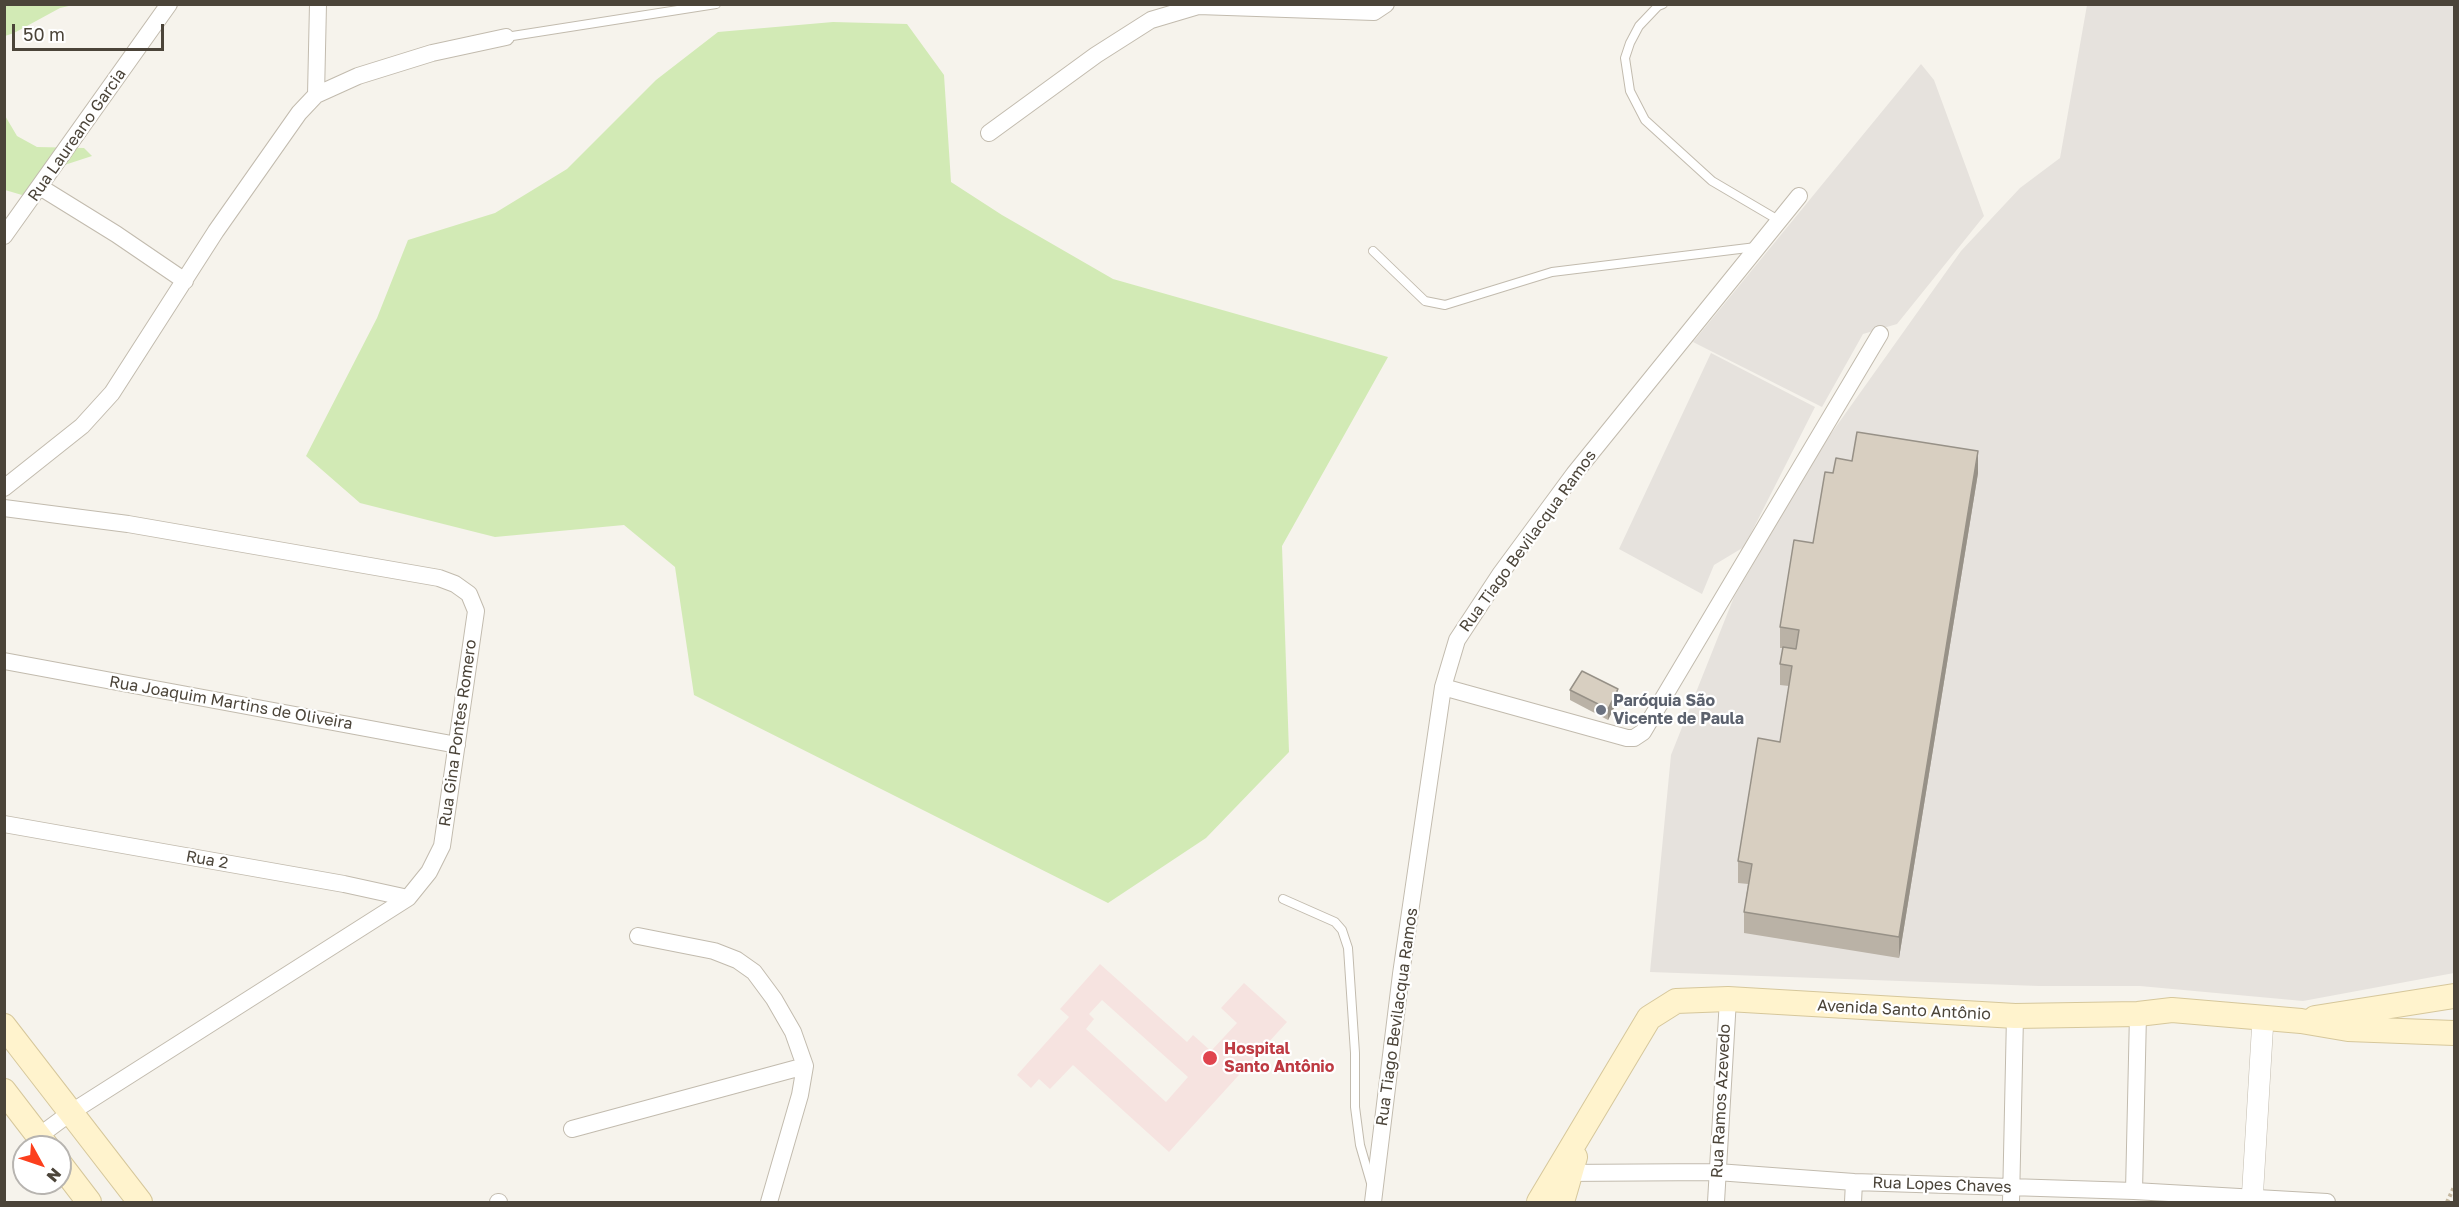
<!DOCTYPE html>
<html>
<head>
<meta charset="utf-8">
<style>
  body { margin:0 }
  #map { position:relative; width:2459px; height:1207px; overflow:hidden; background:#f6f3ec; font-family:"Golos Text",sans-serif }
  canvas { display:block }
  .frame { position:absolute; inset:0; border:6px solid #4b4439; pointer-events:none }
  .north { position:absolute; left:12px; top:1135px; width:60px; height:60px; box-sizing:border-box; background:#fff; border:2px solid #b7b4b0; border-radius:50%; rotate:130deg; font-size:16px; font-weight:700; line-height:24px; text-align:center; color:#4b4439 }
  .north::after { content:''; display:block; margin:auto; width:21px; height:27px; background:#fc3f1d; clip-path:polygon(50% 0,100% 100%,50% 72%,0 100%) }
  .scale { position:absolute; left:12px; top:24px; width:152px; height:27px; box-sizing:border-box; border:3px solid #4b4439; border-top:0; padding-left:8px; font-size:18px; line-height:21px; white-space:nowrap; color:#4b4439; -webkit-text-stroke:4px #fff; paint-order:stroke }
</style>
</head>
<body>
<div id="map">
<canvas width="2459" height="1207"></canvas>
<div class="frame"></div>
<div class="north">N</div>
<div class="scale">50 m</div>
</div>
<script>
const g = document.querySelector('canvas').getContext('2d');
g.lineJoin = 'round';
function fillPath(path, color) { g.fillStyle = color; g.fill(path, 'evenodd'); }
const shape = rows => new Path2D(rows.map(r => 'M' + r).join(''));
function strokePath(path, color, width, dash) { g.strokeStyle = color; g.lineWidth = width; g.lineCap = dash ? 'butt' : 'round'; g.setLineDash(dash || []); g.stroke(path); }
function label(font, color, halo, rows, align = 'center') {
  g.font = font + ' "Golos Text",sans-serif'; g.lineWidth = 4.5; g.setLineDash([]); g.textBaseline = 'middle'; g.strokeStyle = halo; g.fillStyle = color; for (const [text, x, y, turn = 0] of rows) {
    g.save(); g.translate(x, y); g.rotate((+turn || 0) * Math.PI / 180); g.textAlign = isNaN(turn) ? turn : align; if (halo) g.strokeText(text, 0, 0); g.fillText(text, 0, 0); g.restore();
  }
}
const industrial = shape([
  [2087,5,2454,5,2454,973,2303,1001,2140,986,2039,986,1650,972,1671,755,1734,597,1818,452,1961,251,2020,188,2060,158],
  [1921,64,1934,80,1984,216,1897,324,1863,334,1822,407,1693,342],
  [1711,353,1815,407,1744,547,1714,565,1702,594,1619,549]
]);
const medical = shape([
  [1100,964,1187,1042,1193,1035,1211,1051,1237,1023,1221,1008,1244,983,1287,1022,1169,1152,1073,1065,1050,1089,1039,1079,1031,1088,1017,1075,1069,1017,1060,1009],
  [1102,1000,1188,1077,1166,1102,1086,1029,1094,1019,1089,1014]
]);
const green = shape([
  [5,4,73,4,73,5,60,8,14,33,5,36],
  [833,22,907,24,944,75,951,182,1002,215,1113,279,1388,357,1282,546,1289,752,1206,838,1108,903,694,695,675,567,624,525,495,537,360,503,306,456,377,318,408,240,495,213,567,169,656,80,718,32],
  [4,114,17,136,37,147,84,148,92,156,40,173,31,189,22,195,5,190]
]);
const path = shape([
  [2447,1202,2454,1187]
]);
const service = shape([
  [1663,4,1658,6,1639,26,1630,43,1625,58,1630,91,1645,120,1712,181,1780,221],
  [506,37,716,4],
  [1373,251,1425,301,1445,305,1552,272,1756,247],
  [1283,899,1335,922,1342,930,1348,948,1355,1053,1355,1107,1360,1145,1371,1183]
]);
const minor = shape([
  [316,95,318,4],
  [989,133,1096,55,1151,20,1198,6,1374,12,1386,4],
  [40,187,116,234,185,281],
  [4,236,169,4],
  [4,488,82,426,112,393,216,231,299,113,316,95,358,76,432,53,506,37],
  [4,508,128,524,439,578,455,584,469,594,476,611,442,846,429,872,408,898,70,1113,39,1136],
  [4,661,457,745],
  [1443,687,1627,738,1634,738,1643,732,1880,334],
  [4,824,344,884,408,898],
  [638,936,714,951,737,960,754,972,774,999,793,1032,805,1066,800,1095,769,1202],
  [572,1129,805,1066],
  [1561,1173,1717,1172,1854,1182,2134,1191,2327,1202],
  [2134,1191,2138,1014],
  [498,1202,499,1202],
  [1373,1202,1401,974,1443,687,1457,640,1501,573,1574,474,1799,196],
  [1716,1202,1728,999],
  [1853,1202,1854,1182],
  [2011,1202,2015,1016]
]);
const tertiary = shape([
  [2252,1202,2263,1019]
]);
const secondary = shape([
  [2315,1018,2454,996],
  [4,1026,140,1202],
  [4,1091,47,1147],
  [60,1164,89,1202],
  [1539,1202,1649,1018,1676,1001,1728,999,2015,1016,2138,1014,2172,1010,2301,1021,2348,1029,2454,1033],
  [1562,1202,1575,1157]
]);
const wall = shape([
  [1852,461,1978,473,1899,958,1744,933,1744,912,1748,884,1738,883,1738,861,1780,742,1789,686,1780,685,1780,664,1783,648,1780,648,1780,627,1813,543,1833,473],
  [1570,690,1618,700,1608,720,1570,700]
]);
const shadedWall = shape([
  [1978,451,1978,473,1899,958,1899,937],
  [1618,689,1618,700,1608,720,1608,709]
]);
const building = shape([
  [1857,432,1978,451,1899,937,1744,912,1752,864,1738,861,1758,738,1780,742,1792,666,1780,664,1783,647,1796,649,1799,630,1780,627,1794,540,1813,543,1825,472,1833,473,1836,458,1852,461,1857,432],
  [1582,671,1618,689,1608,709,1570,690,1582,671]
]);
const markers = [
  [1601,710,6,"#6b7280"],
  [1210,1058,8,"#e0444e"]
];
const streetNames = [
  ["Rua Laureano Garcia",77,135,-55],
  ["Rua Tiago Bevilacqua Ramos",1528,541,-54],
  ["Rua Joaquim Martins de Oliveira",231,703,10],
  ["Rua Gina Pontes Romero",458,733,-82],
  ["Rua 2",207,860,10],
  ["Avenida Santo Antônio",1904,1010,3],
  ["Rua Tiago Bevilacqua Ramos",1397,1017,-82],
  ["Rua Ramos Azevedo",1721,1101,-87],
  ["Rua Lopes Chaves",1942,1185,2]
];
const worshipNames = [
  ["Paróquia São",1613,701],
  ["Vicente de Paula",1613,719]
];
const healthNames = [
  ["Hospital",1224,1049],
  ["Santo Antônio",1224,1067]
];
fillPath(industrial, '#e6e2dd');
fillPath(medical, '#f6e3e0');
fillPath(green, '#d2eab5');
strokePath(service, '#c2bbae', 10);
strokePath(minor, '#c2bbae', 18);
strokePath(tertiary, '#c2bbae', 22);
strokePath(secondary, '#d6c79b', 26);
strokePath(path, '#c4b79f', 4, [3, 3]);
strokePath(service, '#fff', 8);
strokePath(minor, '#fff', 16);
strokePath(tertiary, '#fff', 21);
strokePath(secondary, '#fff3cd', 24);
fillPath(wall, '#bab2a6');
fillPath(shadedWall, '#979187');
fillPath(building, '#d8cfc1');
strokePath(building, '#979187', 1.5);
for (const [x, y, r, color] of markers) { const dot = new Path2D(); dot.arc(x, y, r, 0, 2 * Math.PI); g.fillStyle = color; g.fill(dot); strokePath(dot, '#fff', 2); }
label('16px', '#4b4439', '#fff', streetNames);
label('bold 16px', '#5b616d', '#fff', worshipNames, 'left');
label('bold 16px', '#be3a42', '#fff', healthNames, 'left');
</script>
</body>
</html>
